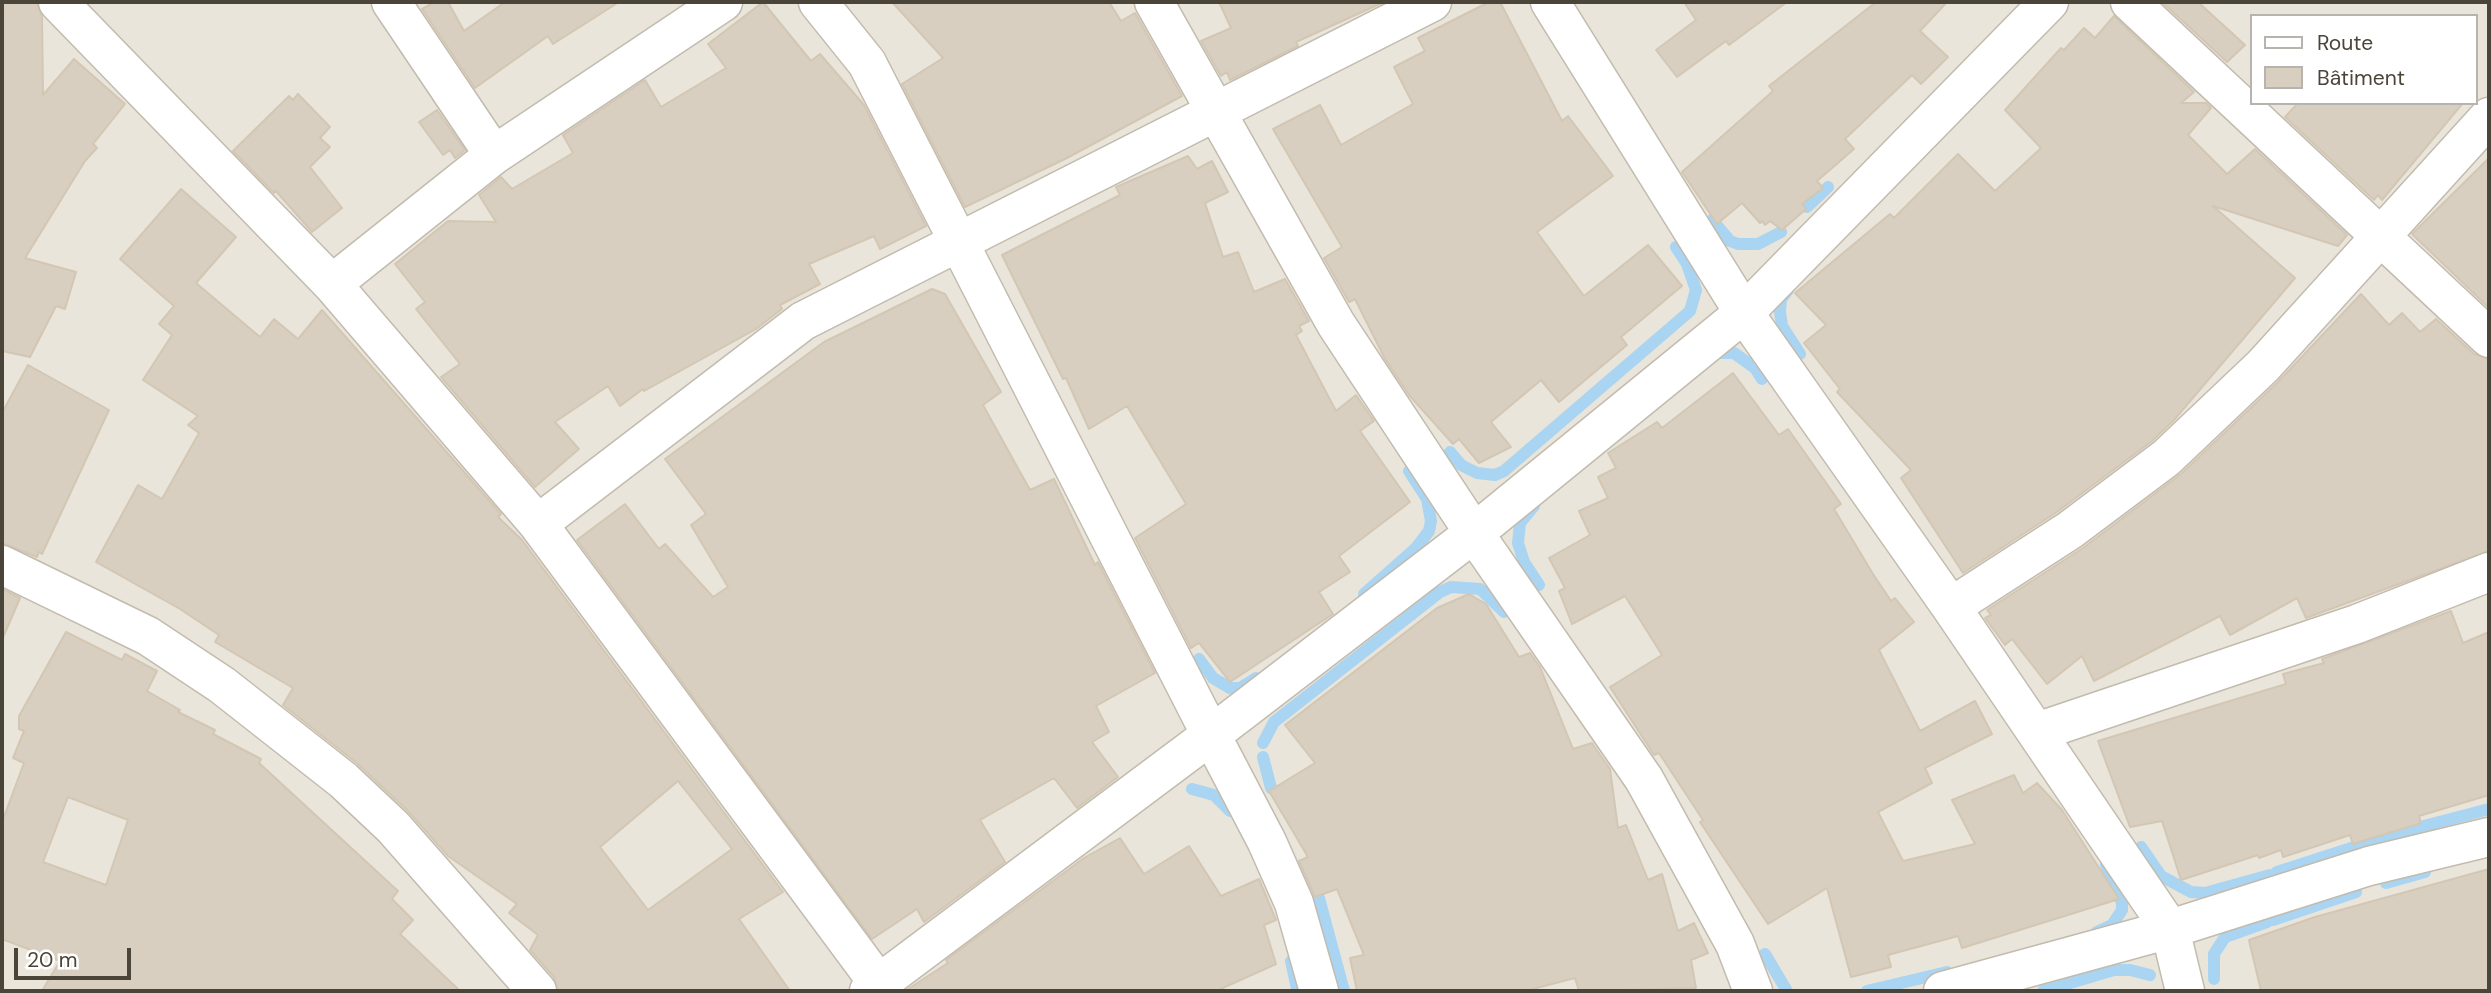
<!DOCTYPE html>
<html>
<head>
<meta charset="utf-8">
<style>
  body { margin:0 }
  #map { position:relative; width:2491px; height:993px; overflow:hidden; background:#f6f3ec; font-family:"DM Sans",sans-serif }
  canvas { display:block }
  .frame { position:absolute; inset:0; border:4px solid #4b4439; pointer-events:none }
  .legend { position:absolute; left:2250px; top:14px; width:228px; height:91px; box-sizing:border-box; background:#fff; border:2px solid #b7b4b0; margin:0; padding:9px 12px; list-style:none; font-size:21px; color:#4b4439 }
  .legend li { display:flex; align-items:center; gap:14px; height:35px }
  .legend b { width:35px; border:2px solid #b7b4b0 }
  .scale { position:absolute; left:14px; top:948px; width:117px; height:32px; box-sizing:border-box; border:4px solid #4b4439; border-top:0; padding-left:9px; font-size:21px; line-height:24px; white-space:nowrap; color:#4b4439; -webkit-text-stroke:5px #fff; paint-order:stroke }
</style>
</head>
<body>
<div id="map">
<canvas width="2491" height="993"></canvas>
<div class="frame"></div>
<ul class="legend">
<li><b style="height:9px;background:#fff"></b>Route</li>
<li><b style="height:19px;background:#d8cfc1"></b>Bâtiment</li>
</ul>
<div class="scale">20 m</div>
</div>
<script>
const g = document.querySelector('canvas').getContext('2d');
g.lineJoin = 'round';
function fillPath(path, color) { g.fillStyle = color; g.fill(path, 'evenodd'); }
const shape = rows => new Path2D(rows.map(r => 'M' + r).join(''));
function strokePath(path, color, width, dash) { g.strokeStyle = color; g.lineWidth = width; g.lineCap = dash ? 'butt' : 'round'; g.setLineDash(dash || []); g.stroke(path); }
const residential = shape([
  [2,2,2489,2,2489,991,2,991],
  [2251,16,2475,16,2475,103,2251,103]
]);
const stream = shape([
  [1807,207,1828,187],
  [1712,220,1730,241,1738,244,1758,244,1781,232],
  [1788,290,1781,299,1780,312,1782,326,1800,354],
  [1712,353,1734,353,1755,368,1762,379],
  [1450,452,1461,465,1477,473,1495,475,1504,471,1690,311,1696,290,1687,264,1676,247],
  [1534,506,1520,523,1518,543,1524,562,1539,585],
  [1364,594,1416,548,1429,531,1431,521,1427,499,1409,471],
  [1199,659,1213,678,1230,688,1240,688,1256,678],
  [1263,743,1274,722,1440,592,1451,587,1480,589,1504,612],
  [1263,757,1271,788],
  [1192,789,1214,795,1230,811],
  [2141,847,2161,876,2191,892,2205,893,2270,875],
  [2277,872,2401,832,2489,809],
  [2386,883,2425,872],
  [1319,898,1344,991],
  [2273,920,2356,892],
  [2097,932,2112,925,2122,910,2122,903,2106,865],
  [1765,954,1787,991],
  [1291,961,1297,989],
  [2214,979,2214,954,2225,937,2267,922],
  [1867,991,1947,972],
  [2043,991,2114,970,2130,970,2150,975]
]);
const building = shape([
  [2,2,37,2,42,17,43,95,74,59,125,104,93,144,97,148,85,161,25,258,76,272,65,309,56,306,30,357,2,351,2,2],
  [435,2,448,2,464,31,505,2,619,2,553,44,548,36,475,88,422,9,435,2],
  [763,2,811,61,820,54,864,105,926,226,880,249,874,236,809,264,820,284,780,305,782,309,756,329,644,391,643,389,620,406,608,386,555,422,579,449,535,487,441,377,460,364,416,309,425,302,395,264,448,221,496,222,479,195,501,177,512,189,573,153,563,135,645,80,661,107,726,68,708,44,763,2],
  [892,2,1109,2,1121,21,1135,13,1182,96,1067,158,965,207,902,84,943,58,892,2],
  [1219,2,1384,2,1296,42,1298,46,1230,80,1227,72,1221,76,1201,41,1231,28,1219,2],
  [1489,2,1500,2,1562,121,1568,116,1613,176,1537,232,1584,296,1648,245,1682,286,1621,337,1627,345,1559,402,1541,380,1491,422,1511,447,1479,463,1459,439,1453,444,1409,395,1385,359,1355,299,1349,302,1324,258,1342,247,1273,129,1320,105,1341,145,1413,104,1394,67,1425,51,1418,38,1489,2],
  [1684,2,1787,2,1729,45,1726,41,1677,77,1656,50,1696,20,1684,2],
  [1876,2,1947,2,1920,31,1948,57,1921,84,1912,75,1845,139,1854,149,1817,181,1823,188,1802,204,1806,209,1782,230,1770,221,1765,225,1762,221,1760,223,1742,203,1717,224,1682,172,1773,91,1769,86,1876,2],
  [2162,2,2198,2,2245,45,2227,62,2162,2],
  [2114,16,2194,92,2181,103,2206,103,2211,108,2188,135,2227,174,2255,149,2347,235,2338,246,2213,206,2295,278,2174,420,2152,441,2057,512,1963,573,1901,478,1911,470,1837,392,1840,389,1804,343,1826,325,1795,293,1890,214,1894,218,1958,154,1995,191,2041,148,2005,110,2061,48,2064,50,2084,28,2095,38,2114,16],
  [298,94,330,127,320,138,330,147,310,167,342,208,312,232,276,191,274,193,233,151,289,96,293,100,298,94],
  [2298,103,2463,103,2382,200,2378,195,2374,200,2285,117,2298,103],
  [437,110,465,150,455,158,450,150,443,155,419,122,437,110],
  [1188,156,1197,169,1212,161,1228,192,1205,203,1223,257,1238,252,1254,292,1285,279,1309,321,1299,326,1302,331,1296,335,1336,411,1356,395,1374,421,1360,431,1410,502,1339,556,1350,572,1319,592,1333,614,1230,682,1199,643,1191,648,1135,538,1186,504,1127,406,1089,429,1066,378,1063,379,1002,255,1120,195,1116,187,1188,156],
  [2489,158,2489,308,2412,234,2489,158],
  [181,189,236,237,196,283,260,337,274,319,298,339,322,310,501,514,498,517,522,540,783,892,739,919,790,991,558,991,554,977,530,950,538,935,509,913,517,904,448,856,408,811,358,764,283,705,293,688,215,642,219,635,180,609,96,562,138,485,162,499,199,433,188,425,198,416,143,380,172,335,159,324,174,306,120,259,181,189],
  [678,781,732,849,648,910,600,847,678,781],
  [932,289,945,294,1001,392,983,405,1030,490,1054,479,1095,565,1098,562,1155,673,1096,706,1109,732,1092,742,1118,777,1077,808,1054,778,980,820,1005,862,924,922,917,909,872,939,577,540,625,504,659,549,665,544,713,597,728,587,691,525,706,514,665,459,824,342,932,289],
  [2361,294,2389,325,2402,313,2420,332,2436,319,2474,354,2489,359,2489,551,2306,618,2297,598,2230,635,2220,616,2094,681,2082,656,2047,684,2012,639,2005,645,1985,618,1991,615,1987,610,2083,548,2181,474,2278,382,2361,294],
  [28,365,109,410,42,554,39,552,37,557,2,543,2,413,28,365],
  [1733,373,1779,435,1788,429,1841,504,1834,509,1873,574,1891,601,1895,598,1914,622,1879,650,1920,731,1975,701,1992,734,1925,768,1932,783,1878,812,1903,861,1975,844,1952,800,2014,775,2023,793,2037,783,2062,810,2119,899,1962,948,1958,936,1888,955,1891,967,1851,977,1827,888,1768,924,1700,822,1703,820,1659,753,1654,755,1610,687,1662,655,1625,596,1572,624,1559,591,1565,588,1549,558,1590,535,1579,511,1608,498,1598,477,1616,468,1608,453,1657,422,1662,428,1733,373],
  [2,589,20,598,2,640,2,589],
  [1469,594,1486,604,1519,657,1530,653,1540,667,1573,749,1592,743,1610,769,1618,828,1626,825,1648,880,1662,874,1678,931,1694,923,1708,953,1691,960,1696,988,1579,991,1575,978,1525,991,1357,991,1350,958,1364,955,1337,889,1315,897,1299,861,1308,857,1269,791,1315,763,1285,725,1437,608,1469,594],
  [2451,611,2463,643,2489,632,2489,795,2419,816,2421,823,2353,844,2350,835,2283,857,2281,850,2259,858,2258,855,2181,880,2162,821,2130,827,2098,741,2286,684,2283,674,2324,663,2322,659,2451,611],
  [66,632,122,660,125,654,157,671,147,691,180,710,178,712,215,730,213,734,261,759,259,763,398,891,392,899,413,920,400,934,460,991,42,991,60,961,2,939,2,822,24,763,13,758,24,731,19,729,19,716,66,632],
  [68,797,128,820,106,885,43,862,68,797],
  [1120,838,1144,874,1189,846,1221,896,1259,879,1276,920,1264,925,1276,964,1216,991,905,991,948,963,946,960,1084,858,1120,838],
  [2489,869,2489,991,2261,991,2249,940,2315,917,2489,869]
]);
const street = shape([
  [58,2,332,284,538,524,879,984],
  [391,2,494,155],
  [818,2,867,63,1211,735,869,991],
  [1154,2,1336,324,1474,533,1644,779,1735,944,1753,991],
  [1550,2,1744,313,1951,607,2170,929,2185,991],
  [2130,2,2489,338],
  [332,284,494,155,723,2],
  [538,524,803,321,1432,2],
  [2,565,148,636,222,685,343,780,393,827,537,991],
  [1951,607,2070,530,2166,458,2263,366,2489,117],
  [2037,732,2357,624,2489,572],
  [1319,991,1294,903,1267,842,1211,735,1474,533,1744,313,2049,2],
  [1943,991,2170,929,2369,866,2489,837]
]);
fillPath(residential, '#eae5da');
strokePath(stream, '#a9d4f2', 12);
fillPath(building, '#d8cfc1');
strokePath(building, '#d3c7b4', 2);
strokePath(street, '#c2bbae', 41);
strokePath(street, '#fff', 38);
</script>
</body>
</html>
